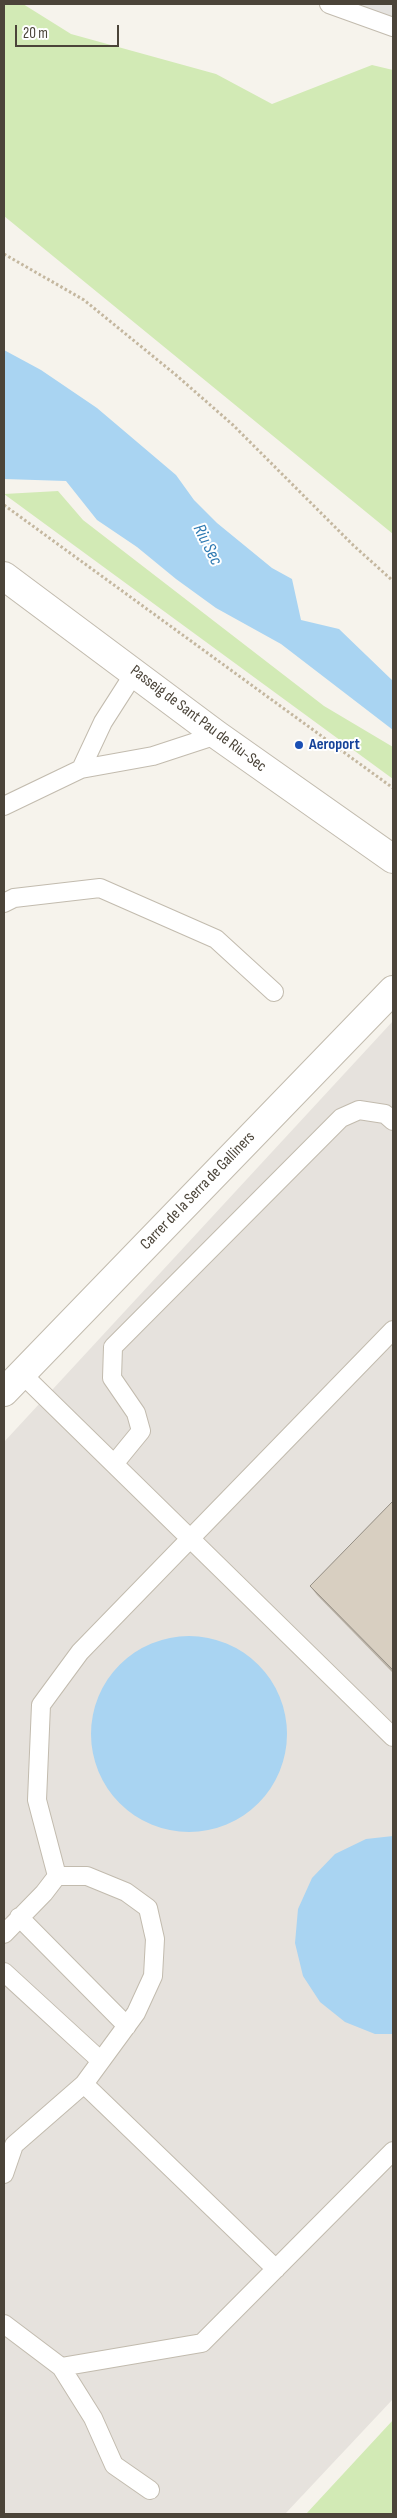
<!DOCTYPE html>
<html>
<head>
<meta charset="utf-8">
<style>
  body { margin:0 }
  #map { position:relative; width:397px; height:2518px; overflow:hidden; background:#f6f3ec; font-family:"Sofia Sans Condensed",sans-serif }
  canvas { display:block }
  .frame { position:absolute; inset:0; border:5px solid #4b4439; pointer-events:none }
  .scale { position:absolute; left:15px; top:25px; width:104px; height:22px; box-sizing:border-box; border:2px solid #4b4439; border-top:0; padding-left:6px; font-size:15px; line-height:18px; white-space:nowrap; color:#4b4439; -webkit-text-stroke:4px #fff; paint-order:stroke }
</style>
</head>
<body>
<div id="map">
<canvas width="397" height="2518"></canvas>
<div class="frame"></div>
<div class="scale">20 m</div>
</div>
<script>
const g = document.querySelector('canvas').getContext('2d');
g.lineJoin = 'round';
function fillPath(path, color) { g.fillStyle = color; g.fill(path, 'evenodd'); }
const shape = rows => new Path2D(rows.map(r => 'M' + r).join(''));
function strokePath(path, color, width, dash) { g.strokeStyle = color; g.lineWidth = width; g.lineCap = dash ? 'butt' : 'round'; g.setLineDash(dash || []); g.stroke(path); }
function label(font, color, halo, rows, align = 'center') {
  g.font = font + ' "Sofia Sans Condensed",sans-serif'; g.lineWidth = 4; g.setLineDash([]); g.textBaseline = 'middle'; g.strokeStyle = halo; g.fillStyle = color; for (const [text, x, y, turn = 0] of rows) {
    g.save(); g.translate(x, y); g.rotate((+turn || 0) * Math.PI / 180); g.textAlign = isNaN(turn) ? turn : align; if (halo) g.strokeText(text, 0, 0); g.fillText(text, 0, 0); g.restore();
  }
}
const industrial = shape([
  [393,1021,393,2399,285,2514,4,2514,4,1442]
]);
const green = shape([
  [4,4,23,4,71,34,216,74,272,104,372,65,393,70,393,534,4,216],
  [58,491,83,520,324,706,393,747,393,779,4,494],
  [393,2420,393,2514,306,2514]
]);
const parking = shape([
  [329,4,393,4,393,27]
]);
const water = shape([
  [4,350,41,370,97,408,176,475,194,500,217,523,272,568,292,579,301,620,339,629,393,681,393,730,281,644,216,608,176,579,137,547,97,520,66,481,4,479],
  '91 1734a98 98 0 1 1 196 0a98 98 0 1 1-196 0Z',
  [393,1836,393,2034,375,2034,345,2022,320,2002,303,1976,295,1943,298,1909,312,1878,335,1854,366,1839]
]);
const path = shape([
  [4,254,84,300,176,375,233,425,353,545,393,581],
  [4,505,393,788]
]);
const lane = shape([
  [329,4,393,27],
  [81,769,103,722,135,672],
  [4,806,81,769,153,756,217,735],
  [4,903,14,898,100,888,216,939,274,992],
  [21,1373,393,1737],
  [114,1464,141,1431,136,1413,112,1378,113,1347,341,1118,359,1110,385,1114,393,1121],
  [57,1876,87,1876,126,1892,148,1908,155,1939,153,1976,136,2013,84,2084],
  [19,1917,127,2026],
  [4,1934,44,1893,57,1876,37,1800,41,1705,80,1652,393,1330],
  [4,1972,101,2061],
  [4,2174,14,2145,84,2084,276,2269],
  [4,2324,61,2367,202,2343,393,2151],
  [61,2367,93,2418,114,2465,150,2490]
]);
const street = shape([
  [4,576,217,735,393,859],
  [4,1392,393,990]
]);
const wall = shape([
  [393,1501,393,1673,317,1595,310,1586]
]);
const building = shape([
  [393,1501,393,1670,310,1586,393,1501]
]);
const markers = [
  [299,745,5,"#1a4fb4"]
];
const streetNames = [
  ["Passeig de Sant Pau de Riu-Sec",198,719,37],
  ["Carrer de la Serra de Galliners",198,1191,-46]
];
const transitNames = [
  ["Aeroport",309,745]
];
const waterNames = [
  ["Riu Sec",207,545,63]
];
fillPath(industrial, '#e6e2dd');
fillPath(green, '#d2eab5');
fillPath(parking, '#e5e3e0');
fillPath(water, '#a9d4f2');
strokePath(lane, '#c2bbae', 20);
strokePath(street, '#c2bbae', 30);
strokePath(path, '#c4b79f', 3, [2.5, 2.5]);
strokePath(lane, '#fff', 18);
strokePath(street, '#fff', 28);
fillPath(wall, '#bab2a6');
fillPath(building, '#d8cfc1');
strokePath(building, '#979187', 1);
for (const [x, y, r, color] of markers) { const dot = new Path2D(); dot.arc(x, y, r, 0, 2 * Math.PI); g.fillStyle = color; g.fill(dot); strokePath(dot, '#fff', 2); }
label('16px', '#4b4439', '#fff', streetNames);
label('bold 16px', '#164399', '#fff', transitNames, 'left');
label('italic 18px', '#2e7ab2', '#fff', waterNames);
</script>
</body>
</html>
